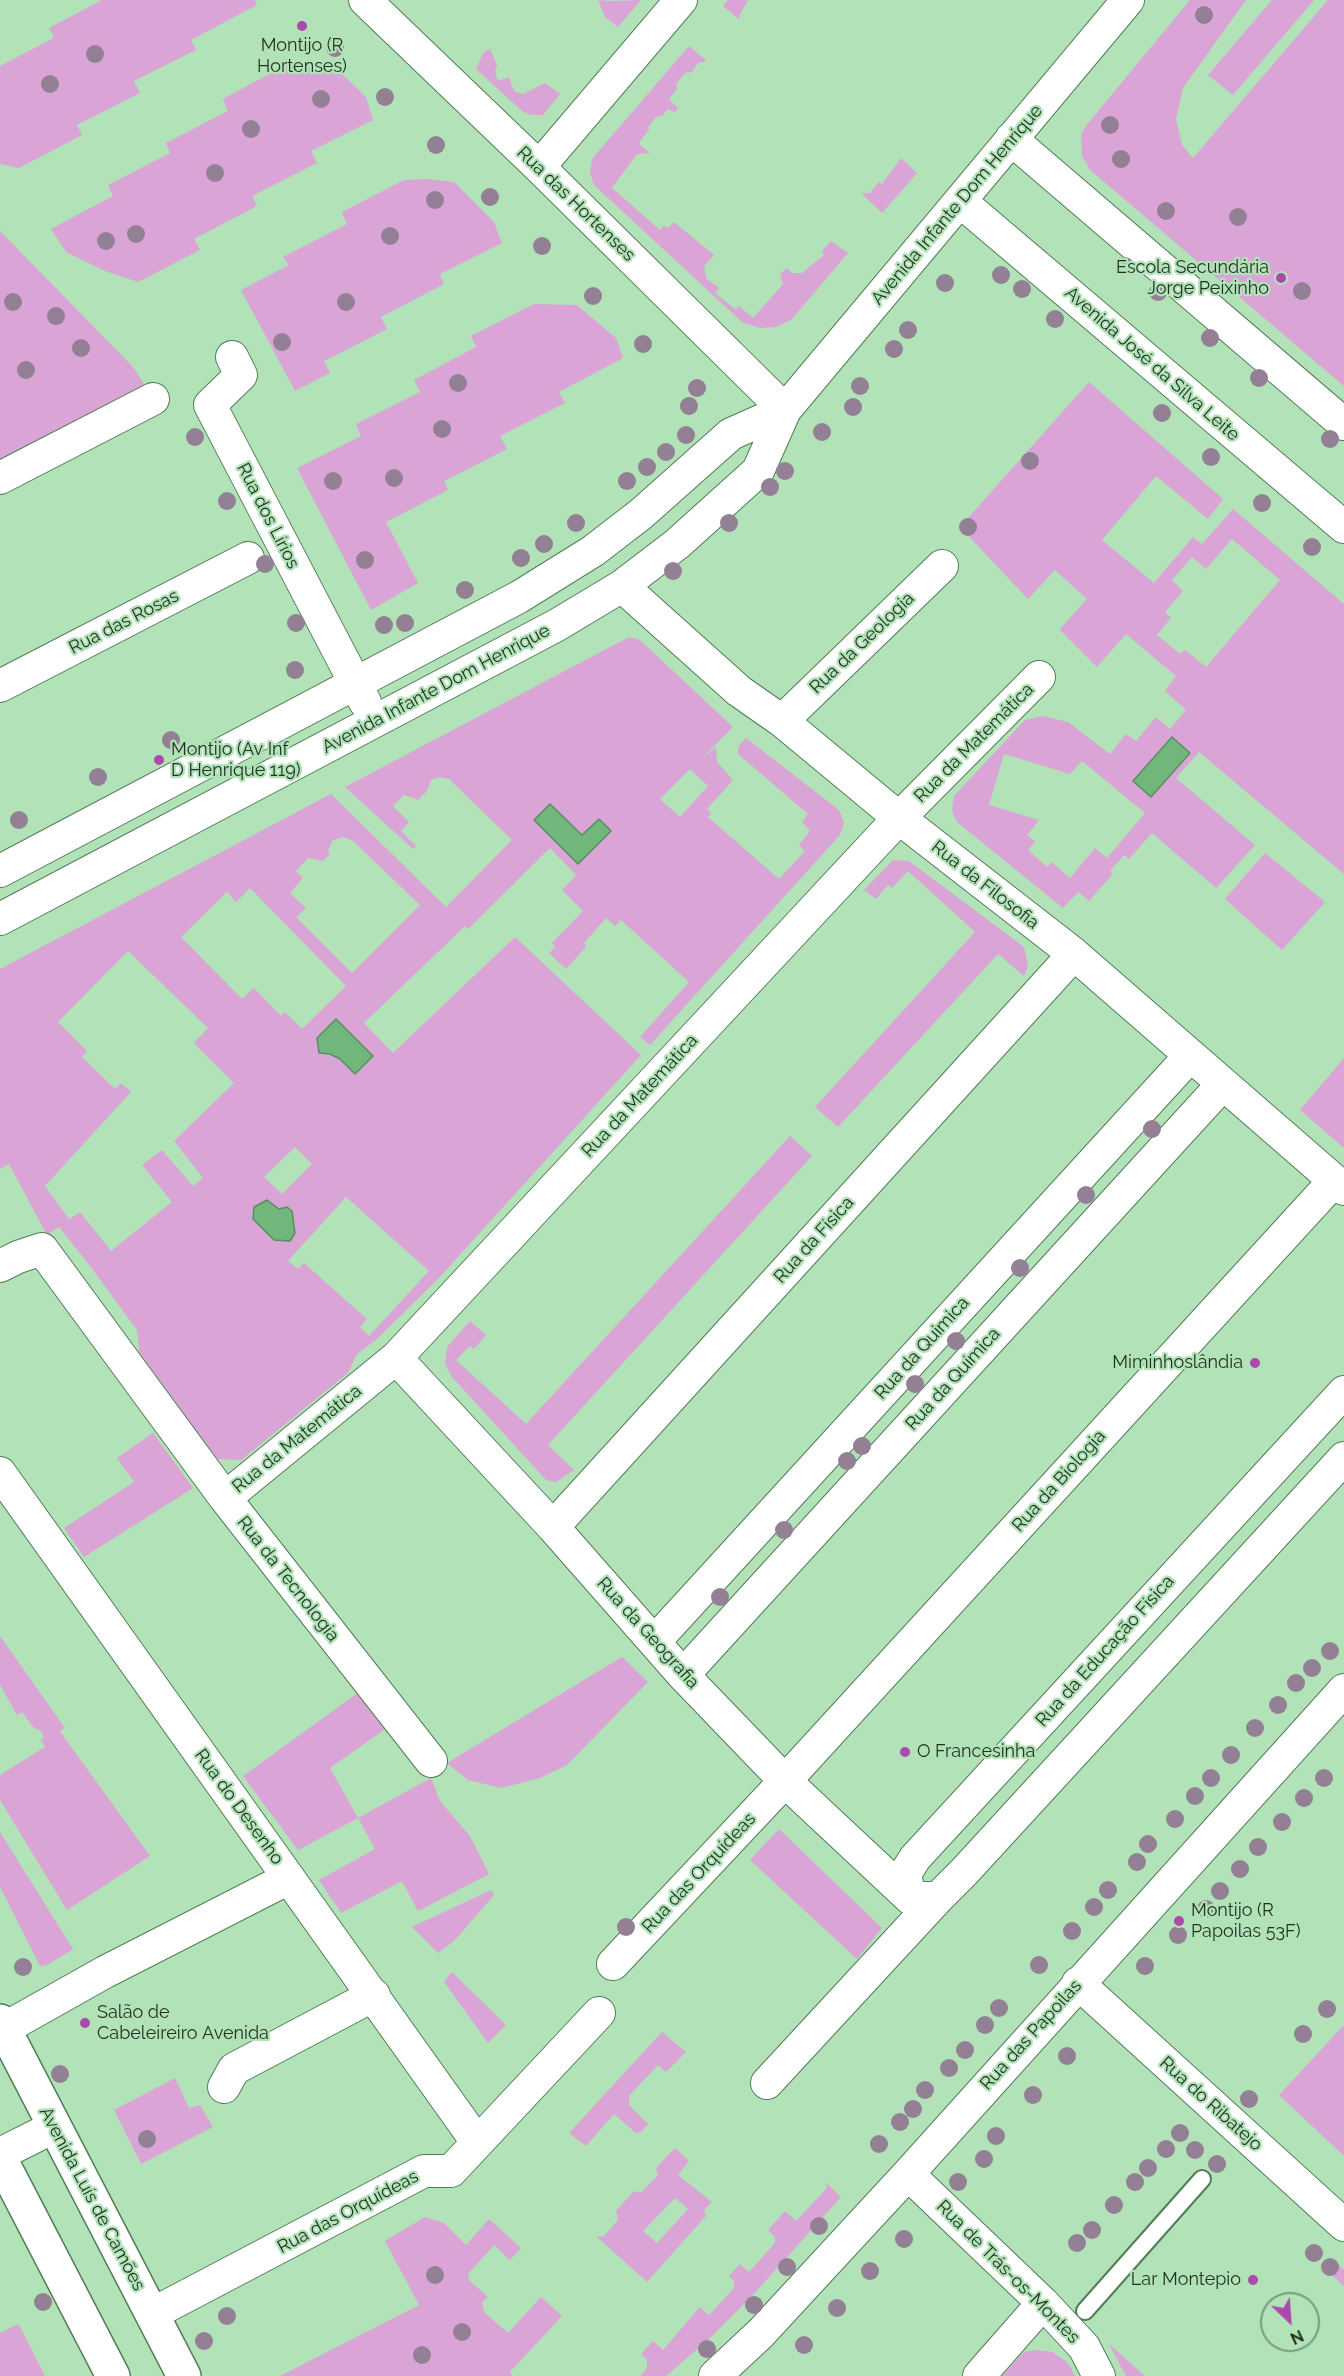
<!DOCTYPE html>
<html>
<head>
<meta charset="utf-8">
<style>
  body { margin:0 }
  #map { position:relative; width:1344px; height:2376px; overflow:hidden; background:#b2e2b7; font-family:Raleway,sans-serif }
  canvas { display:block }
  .north { position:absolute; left:1260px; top:2292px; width:60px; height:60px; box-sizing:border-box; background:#b2e2b7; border:2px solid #779b7b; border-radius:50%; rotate:155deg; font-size:16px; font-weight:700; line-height:24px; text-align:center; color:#1f3121 }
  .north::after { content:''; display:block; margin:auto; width:21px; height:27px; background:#ad48ac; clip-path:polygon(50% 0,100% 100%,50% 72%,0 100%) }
</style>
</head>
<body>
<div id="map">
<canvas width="1344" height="2376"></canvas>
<div class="north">N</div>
</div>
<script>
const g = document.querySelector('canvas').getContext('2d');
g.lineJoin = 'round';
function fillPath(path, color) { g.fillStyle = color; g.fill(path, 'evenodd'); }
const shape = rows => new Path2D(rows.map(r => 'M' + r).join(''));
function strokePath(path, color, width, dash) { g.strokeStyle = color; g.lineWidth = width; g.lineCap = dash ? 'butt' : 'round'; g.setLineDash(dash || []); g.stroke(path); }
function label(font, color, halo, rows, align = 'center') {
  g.font = font + ' Raleway,sans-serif'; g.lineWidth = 4.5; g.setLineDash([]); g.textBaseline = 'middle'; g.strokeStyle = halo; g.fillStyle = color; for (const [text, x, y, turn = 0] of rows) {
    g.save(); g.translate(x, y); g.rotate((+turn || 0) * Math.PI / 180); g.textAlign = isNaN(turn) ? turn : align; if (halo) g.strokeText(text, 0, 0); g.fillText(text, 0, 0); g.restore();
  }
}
const green = shape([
  [102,0,255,0,257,5,191,40,196,50,134,81,140,93,77,125,82,135,19,168,0,164,0,66,54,38,49,28],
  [598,0,609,1,641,0,618,27,605,17],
  [728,0,748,0,739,16,740,20,723,6],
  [1190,0,1246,0,1183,88,1176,119,1182,145,1193,158,1328,0,1344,0,1344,386,1090,170,1082,156,1081,135,1085,127],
  [1272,0,1314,0,1233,95,1208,75],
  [689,46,707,61,698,63,692,72,685,73,676,84,677,89,669,99,678,108,675,112,668,109,662,116,656,117,648,127,649,130,640,141,640,145,650,153,637,154,612,188,660,230,663,226,668,228,674,222,714,255,704,266,706,278,719,288,715,293,735,309,739,306,753,318,783,284,780,274,787,268,792,273,802,273,824,255,822,251,831,241,848,253,791,320,776,327,759,328,742,322,594,185,590,173,592,159],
  [490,49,497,65,495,72,498,81,509,77,514,91,523,94,545,83,560,94,543,115,531,115,522,111,476,69,484,52],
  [288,64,338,70,366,97,373,120,311,151,317,163,252,196,257,206,194,239,200,250,138,282,105,271,66,252,51,229,113,196,108,185,170,153,166,143,228,111,223,99],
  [901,158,917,173,882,213,861,193,870,193,879,182,882,184],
  [429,179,454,182,494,222,502,243,440,274,444,284,381,317,387,329,324,361,330,373,295,391,241,290,289,265,283,257,347,224,342,212,404,180],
  [0,231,133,367,160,409,0,494],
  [534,304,577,305,616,338,623,358,559,392,565,403,500,436,507,449,444,481,448,490,386,522,418,583,371,610,297,468,361,436,356,424,420,392,414,380,476,347,471,336],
  [1089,382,1223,499,1208,519,1156,476,1102,540,1154,583,1193,537,1202,544,1233,509,1344,604,1344,874,1199,752,1176,778,1255,845,1216,888,1152,833,1129,859,1124,855,1110,871,1113,874,1089,901,1078,892,1063,908,957,822,952,811,954,796,1025,720,1043,716,1068,722,1110,754,1126,734,1136,741,1156,717,1170,729,1186,710,1165,691,1176,676,1126,634,1097,667,1062,632,1060,629,1087,599,1055,570,1028,599,960,527],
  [1232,539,1280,580,1206,667,1185,650,1180,654,1157,635,1171,618,1165,612,1183,591,1172,580,1192,557,1206,569],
  [1004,754,1070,774,1082,761,1145,813,1107,858,1095,848,1070,878,1051,862,1047,867,1028,850,1035,842,1027,835,1039,820,989,805],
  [629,637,640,640,733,727,701,759,716,747,717,762,733,780,707,809,711,813,708,817,779,879,805,851,799,845,810,831,802,822,808,814,738,754,738,747,746,738,839,810,844,823,840,835,650,1045,640,1037,689,982,621,920,615,926,606,918,584,943,586,947,566,969,549,953,555,947,552,943,583,911,562,890,576,875,550,848,468,929,465,926,364,1023,393,1053,515,937,641,1055,438,1279,377,1339,357,1354,348,1373,241,1460,218,1459,140,1360,137,1330,90,1266,59,1227,47,1235,9,1164,0,1169,0,969,331,794,446,907,512,840,449,779,439,777,431,780,427,791,418,800,404,795,393,806,409,822,401,831,416,846,413,849,345,787],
  [690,769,708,786,680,817,660,799],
  [343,837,353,841,420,905,352,973,296,917,306,908,290,893,303,878,296,871,308,858,323,861,330,854,328,850,333,840],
  [250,888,346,986,302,1029,285,1012,281,1016,254,988,242,999,181,937,227,892,236,902],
  [128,951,208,1028,194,1043,234,1083,174,1141,203,1178,193,1186,162,1150,142,1165,172,1202,111,1251,80,1212,69,1219,45,1186,131,1092,121,1083,115,1089,82,1057,87,1051,58,1022],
  [295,1147,312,1164,282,1194,264,1177],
  [346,1197,429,1271,369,1336,360,1327,367,1319,304,1263,298,1269,288,1261],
  [1265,853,1325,902,1282,950,1225,899],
  [893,860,909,861,1024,947,1028,966,1024,976,998,954,838,1127,815,1107,975,932,908,871,892,888,888,885,876,899,864,890],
  [1344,1058,1344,1148,1300,1110],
  [790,1136,812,1156,548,1445,574,1470,556,1482,546,1480,452,1377,445,1364,447,1347,470,1321,486,1335,474,1349,470,1346,456,1360,526,1424],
  [153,1433,193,1488,84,1557,64,1528,134,1482,117,1458],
  [0,1636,65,1728,60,1731,64,1737,150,1856,67,1910,0,1800,0,1775,45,1747,41,1740,44,1738,41,1731,33,1727,22,1712,17,1715,0,1685],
  [622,1657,648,1682,567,1765,540,1778,501,1788,468,1780,447,1763],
  [359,1692,388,1727,330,1768,358,1818,431,1778,440,1801,470,1836,489,1874,418,1911,402,1881,341,1913,319,1880,375,1849,358,1818,298,1850,243,1776],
  [779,1829,882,1928,857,1959,750,1860],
  [0,1832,73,1949,47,1965,40,1966,0,1887],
  [491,1890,494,1895,454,1941,438,1953,412,1927],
  [452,1972,506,2025,488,2043,444,1982],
  [1344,2025,1344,2156,1279,2095],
  [662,2032,686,2052,666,2072,658,2065,629,2096,629,2105,648,2124,641,2132,636,2133,614,2114,586,2146,569,2133],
  [175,2078,189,2108,200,2105,213,2127,141,2164,114,2110],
  [675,2148,689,2161,678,2175,712,2202,704,2210,706,2216,647,2282,596,2236,603,2237,618,2220,616,2211,634,2191,641,2193,658,2175,656,2168],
  [675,2198,688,2209,657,2243,643,2231],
  [825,2182,841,2197,751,2297,710,2338,666,2376,640,2376,647,2368,647,2360,641,2354,653,2341,663,2350,700,2307,709,2315,734,2288,734,2281,729,2276,740,2264,749,2272,775,2243,775,2237,768,2230,785,2211,796,2221,827,2188],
  [425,2217,444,2223,466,2245,489,2219,521,2248,510,2260,494,2245,468,2274,469,2280,488,2297,482,2302,484,2312,508,2333,541,2297,562,2316,510,2372,512,2376,280,2376,419,2305,385,2241],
  [1330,2258,1344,2270,1344,2286,1321,2266],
  [18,2324,20,2327,45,2376,0,2376,0,2333],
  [1109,2344,1145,2376,1126,2376],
  [1037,2350,1053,2352,1068,2363,1075,2376,1002,2376,1024,2352]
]);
const water = shape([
  [1172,737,1190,753,1151,797,1133,781,1172,737],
  [550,804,582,835,599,819,611,831,578,864,534,820,550,804],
  [336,1019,373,1056,355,1074,340,1059,330,1054,319,1053,317,1038,336,1019],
  [267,1200,279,1209,287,1207,292,1211,295,1233,290,1241,274,1240,253,1219,254,1207,267,1200]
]);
const lane = shape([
  [1085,2311,1202,2179]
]);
const street = shape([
  [365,0,539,167,785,410],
  [1011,139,1344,424],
  [539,167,681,0],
  [960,201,1344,527],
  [232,357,241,375,210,405,365,702],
  [0,478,153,399],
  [622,586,739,691,782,721,899,818,1074,954,1344,1189],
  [0,686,248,558],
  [782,721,942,566],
  [0,871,519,597,593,551,641,514,731,434,785,410],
  [0,919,557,625,622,586,677,544,758,471,785,410,1128,0],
  [0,1266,18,1257,42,1249,225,1498,431,1761],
  [396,1358,553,1527,683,1675,785,1781,910,1898],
  [1344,1392,915,1858,905,1874,910,1898,938,1898,964,1872,1344,1458],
  [0,1473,477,2142],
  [225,1498,396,1358,899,818,1039,677],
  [553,1527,1074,954],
  [655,1641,1190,1056],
  [683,1675,1223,1084],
  [613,1964,785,1781,1334,1181],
  [1078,1983,1344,2225],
  [16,2022,105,1972,289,1878],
  [767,2083,938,1898],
  [224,2087,234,2069,374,1995],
  [0,2154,54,2127],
  [908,2174,1043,2303,1084,2347,1099,2376],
  [152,2314,424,2171,451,2171,599,2013],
  [715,2376,761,2333,908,2174,1344,1690],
  [979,2376,1043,2303]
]);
const secondary = shape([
  [0,2021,184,2376],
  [0,2158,113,2376]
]);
const trees = [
  [1204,15],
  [335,48],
  [95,54],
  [50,84],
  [385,97],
  [321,99],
  [1110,125],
  [251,129],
  [436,145],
  [1121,159],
  [215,173],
  [490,197],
  [435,200],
  [1166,211],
  [1238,217],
  [136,234],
  [390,236],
  [106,241],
  [542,246],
  [1125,266],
  [1001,275],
  [945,283],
  [1022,289],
  [1302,291],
  [1158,292],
  [593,296],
  [13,302],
  [346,302],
  [56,316],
  [1055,319],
  [908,330],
  [1210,338],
  [282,342],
  [643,344],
  [81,348],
  [894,349],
  [26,370],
  [1259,378],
  [458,383],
  [860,386],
  [697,388],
  [689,406],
  [853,407],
  [1162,413],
  [442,429],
  [822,432],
  [686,435],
  [195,437],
  [1330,439],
  [666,452],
  [1211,457],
  [1030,461],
  [647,467],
  [785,471],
  [394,478],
  [333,481],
  [627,481],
  [770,487],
  [227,501],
  [1262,503],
  [576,523],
  [729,523],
  [968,527],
  [544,544],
  [1312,547],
  [521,558],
  [365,560],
  [265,564],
  [673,571],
  [465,590],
  [296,623],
  [405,623],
  [384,625],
  [295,670],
  [171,740],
  [98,777],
  [19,820],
  [1152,1129],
  [1086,1195],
  [1020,1268],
  [956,1341],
  [915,1384],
  [862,1446],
  [847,1461],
  [784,1530],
  [720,1597],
  [1330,1651],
  [1312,1668],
  [1296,1683],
  [1278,1705],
  [1255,1728],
  [1231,1755],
  [1211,1778],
  [1324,1778],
  [1195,1796],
  [1304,1798],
  [1175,1819],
  [1282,1822],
  [1148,1844],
  [1258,1847],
  [1137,1862],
  [1240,1869],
  [1108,1890],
  [1220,1891],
  [1094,1907],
  [1206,1909],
  [626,1927],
  [1072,1931],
  [1178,1935],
  [1039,1965],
  [1145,1966],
  [23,1967],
  [999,2008],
  [1327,2009],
  [985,2025],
  [1303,2034],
  [965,2050],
  [1067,2056],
  [949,2068],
  [60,2074],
  [925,2090],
  [1033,2095],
  [1249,2099],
  [913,2109],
  [900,2122],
  [1180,2133],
  [996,2136],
  [147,2139],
  [879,2144],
  [1166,2149],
  [1195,2150],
  [984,2159],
  [1217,2164],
  [1148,2168],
  [958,2182],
  [1135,2182],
  [1114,2205],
  [819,2226],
  [1092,2230],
  [904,2239],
  [1077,2243],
  [1314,2253],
  [787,2267],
  [1330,2267],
  [870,2271],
  [435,2275],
  [43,2302],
  [754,2305],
  [837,2308],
  [227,2316],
  [462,2332],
  [204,2341],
  [804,2345],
  [707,2349],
  [422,2355]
];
const markers = [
  [302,26,6,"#ad48ac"],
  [1281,278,6,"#ad48ac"],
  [159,760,6,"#ad48ac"],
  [1255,1363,6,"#ad48ac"],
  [905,1752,6,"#ad48ac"],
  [1179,1921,6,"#ad48ac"],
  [85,2023,6,"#ad48ac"],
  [1253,2280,6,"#ad48ac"]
];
const poiNames = [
  ["Montijo (R",302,46,"center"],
  ["Hortenses)",302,67,"center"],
  ["Escola Secundária",1269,268,"right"],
  ["Jorge Peixinho",1269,289,"right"],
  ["Montijo (Av Inf",171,750],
  ["D Henrique 119)",171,771],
  ["Miminhoslândia",1243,1363,"right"],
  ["O Francesinha",917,1752],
  ["Montijo (R",1191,1911],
  ["Papoilas 53F)",1191,1932],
  ["Salão de",97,2013],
  ["Cabeleireiro Avenida",97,2034],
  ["Lar Montepio",1241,2280,"right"]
];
const streetNames = [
  ["Rua das Hortenses",576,204,44],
  ["Avenida Infante Dom Henrique",957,205,-50],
  ["Avenida José da Silva Leite",1152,364,41],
  ["Rua dos Lírios",268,516,63],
  ["Rua das Rosas",124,622,-27],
  ["Rua da Geologia",862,643,-44],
  ["Avenida Infante Dom Henrique",436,689,-28],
  ["Rua da Matemática",974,743,-45],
  ["Rua da Filosofia",985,885,38],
  ["Rua da Matemática",640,1096,-47],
  ["Rua da Física",814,1240,-48],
  ["Rua da Quimica",922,1348,-48],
  ["Rua da Química",953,1379,-48],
  ["Rua da Matemática",297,1439,-39],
  ["Rua da Biologia",1059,1481,-48],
  ["Rua da Tecnologia",288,1579,52],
  ["Rua da Geografia",648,1633,48],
  ["Rua da Educação Física",1105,1651,-48],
  ["Rua do Desenho",239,1807,54],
  ["Rua das Orquídeas",699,1873,-47],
  ["Rua das Papoilas",1031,2035,-48],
  ["Rua do Ribatejo",1211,2104,42],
  ["Avenida Luís de Camões",92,2199,62],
  ["Rua das Orquídeas",348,2212,-28],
  ["Rua de Trás-os-Montes",1008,2272,45]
];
fillPath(green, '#daa4d7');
fillPath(water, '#71b67b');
strokePath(water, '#588e60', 1.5);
strokePath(lane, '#517d57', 20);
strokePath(street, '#517d57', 34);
strokePath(secondary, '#517d57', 36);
strokePath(lane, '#fff', 16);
strokePath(street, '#fff', 32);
strokePath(secondary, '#fff', 33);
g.fillStyle = '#938095';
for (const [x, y] of trees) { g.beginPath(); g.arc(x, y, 9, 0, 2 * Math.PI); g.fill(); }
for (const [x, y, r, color] of markers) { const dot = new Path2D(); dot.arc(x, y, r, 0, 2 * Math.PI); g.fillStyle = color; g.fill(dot); strokePath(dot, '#b2e2b7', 2); }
label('18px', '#1f3121', '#b2e2b7', poiNames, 'left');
label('18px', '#1f3121', '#b2e2b7', streetNames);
</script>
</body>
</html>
